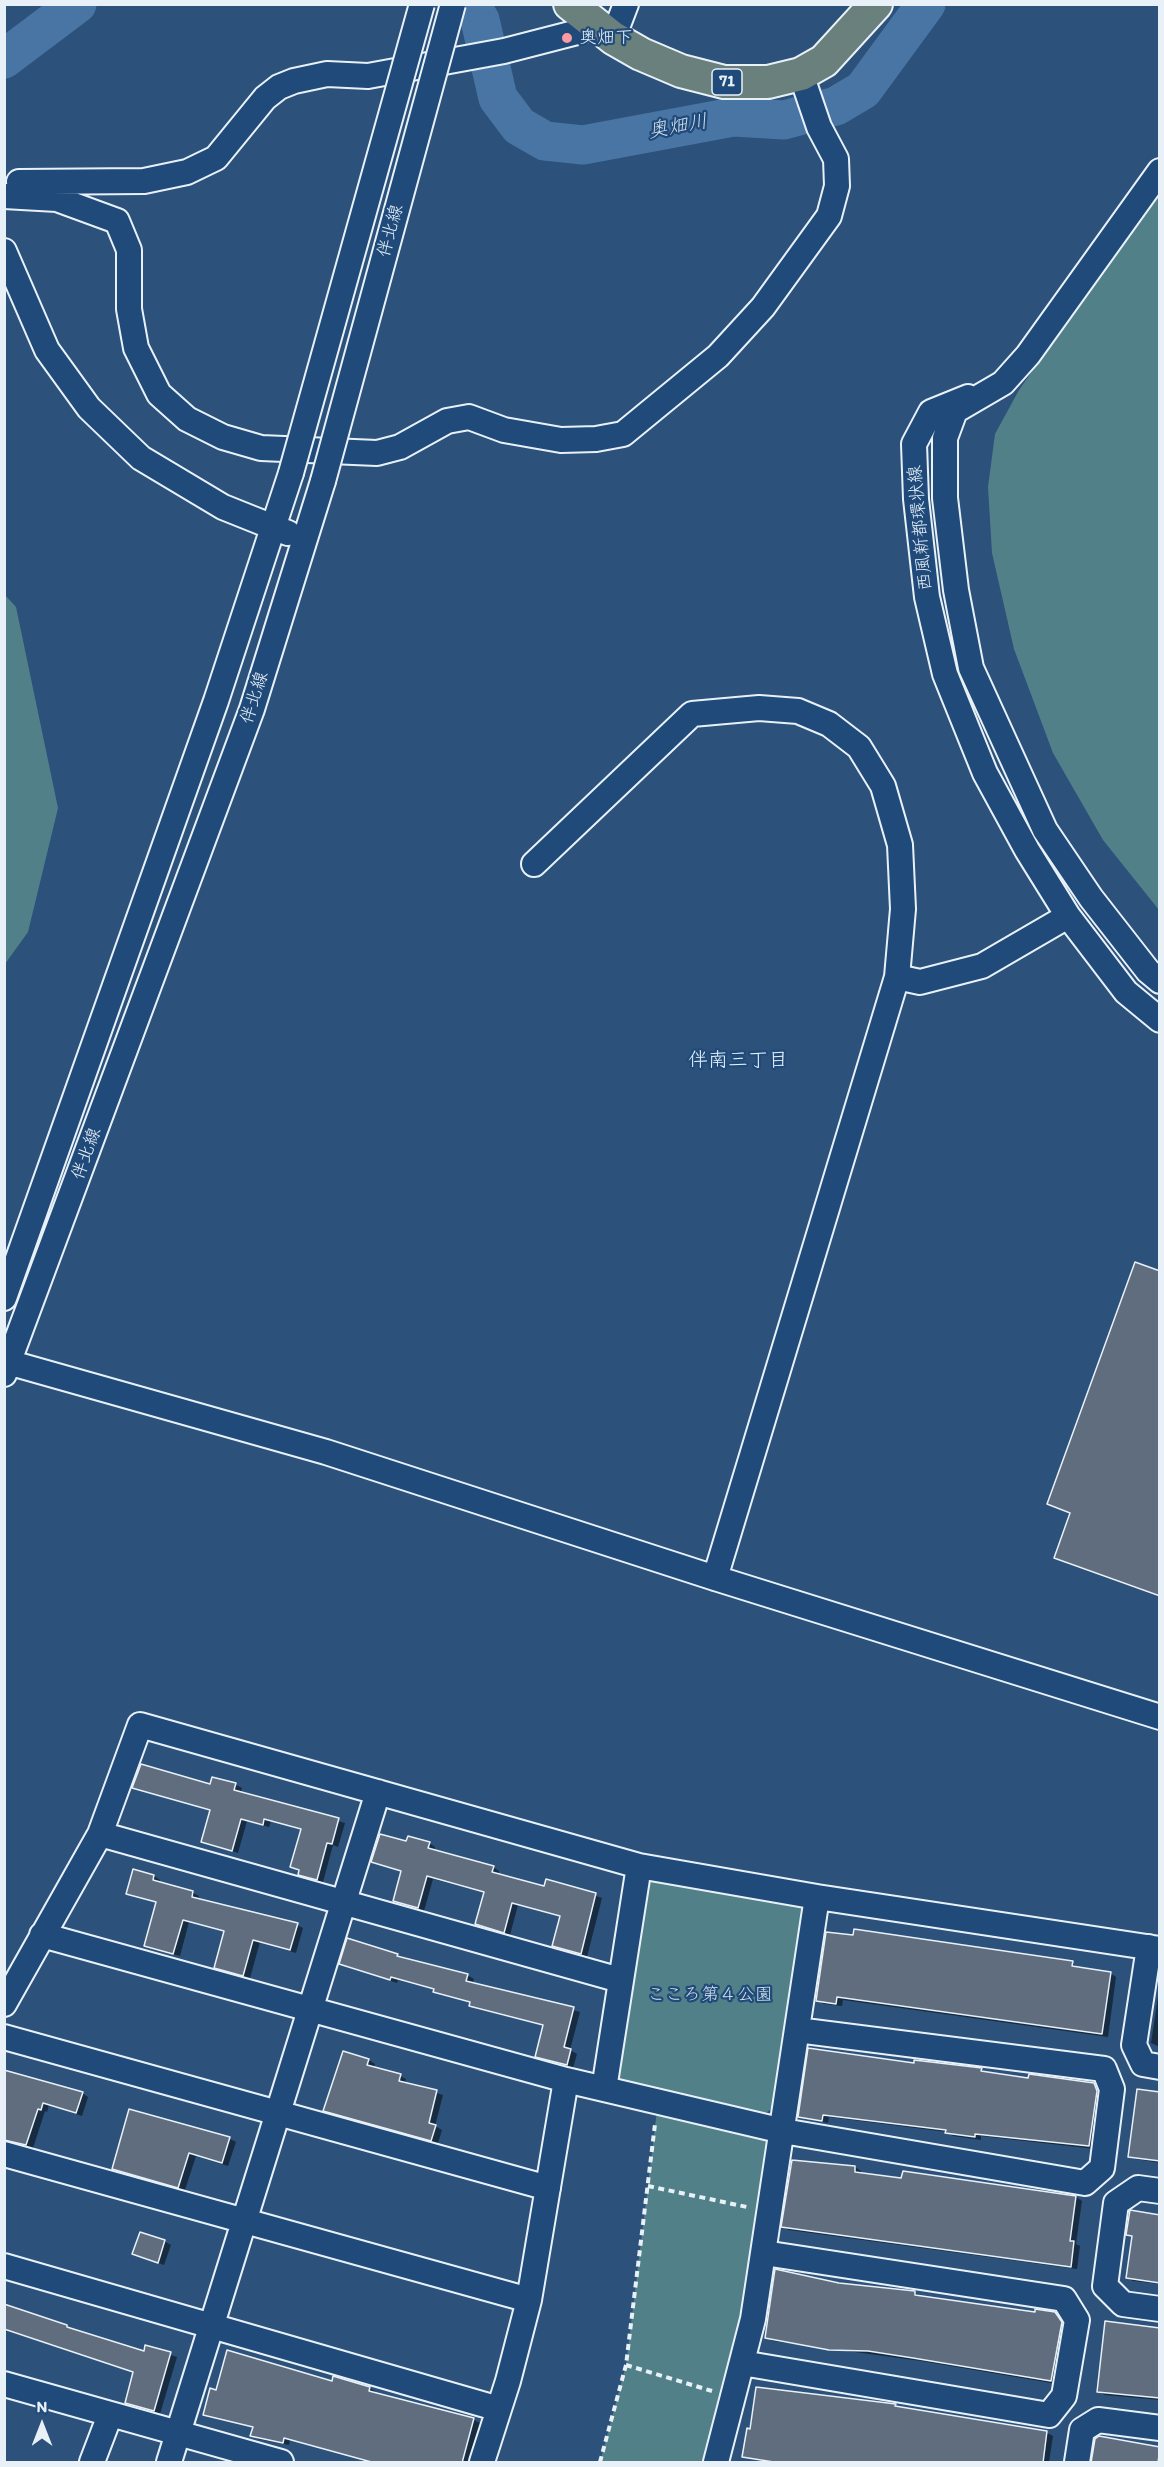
<!DOCTYPE html>
<html>
<head>
<meta charset="utf-8">
<style>
  body { margin:0 }
  #map { position:relative; width:1164px; height:2467px; overflow:hidden; background:#2c517b; font-family:Itim,sans-serif }
  canvas { display:block }
  .frame { position:absolute; inset:0; border:6px solid #e8f1f8; pointer-events:none }
  .north { position:absolute; left:12px; top:2395px; width:60px; height:60px; -webkit-text-stroke:4px #1f4a7a; paint-order:stroke; rotate:0deg; font-size:16px; font-weight:700; line-height:24px; text-align:center; color:#e8f1f8 }
  .north::after { content:''; display:block; margin:auto; width:21px; height:27px; background:#e8f1f8; clip-path:polygon(50% 0,100% 100%,50% 72%,0 100%) }
</style>
</head>
<body>
<div id="map">
<canvas width="1164" height="2467"></canvas>
<div class="frame"></div>
<div class="north">N</div>
</div>
<script>
const g = document.querySelector('canvas').getContext('2d');
g.lineJoin = 'round';
function fillPath(path, color) { g.fillStyle = color; g.fill(path, 'evenodd'); }
const shape = rows => new Path2D(rows.map(r => 'M' + r).join(''));
function strokePath(path, color, width, dash) { g.strokeStyle = color; g.lineWidth = width; g.lineCap = dash ? 'butt' : 'round'; g.setLineDash(dash || []); g.stroke(path); }
function label(font, color, halo, rows, align = 'center') {
  g.font = font + ' Itim,"Klee One",sans-serif'; g.lineWidth = 4.5; g.setLineDash([]); g.textBaseline = 'middle'; g.strokeStyle = halo; g.fillStyle = color; for (const [text, x, y, turn = 0] of rows) {
    g.save(); g.translate(x, y); g.rotate((+turn || 0) * Math.PI / 180); g.textAlign = isNaN(turn) ? turn : align; if (halo) g.strokeText(text, 0, 0); g.fillText(text, 0, 0); g.restore();
  }
}
const green = shape([
  [1159,191,1159,910,1103,840,1053,753,1014,649,992,553,988,487,995,434,1019,390],
  [5,595,16,607,58,808,28,932,5,964],
  [653,1880,797,1903,806,1915,779,2103,766,2113,625,2086,615,2074,639,1891],
  [658,2102,783,2131,714,2462,600,2462,626,2365]
]);
const shadow = shape([
  [1160,1272,1160,1597,1068,1564,1056,1557,1071,1515,1049,1504],
  [213,1779,236,1785,242,1788,241,1793,345,1823,338,1847,333,1845,323,1882,305,1878,292,1866,302,1830,271,1821,269,1827,247,1821,238,1853,203,1841,211,1811,134,1788,211,1785],
  [408,1843,429,1843,435,1847,434,1851,493,1867,499,1871,498,1876,546,1888,548,1880,602,1898,587,1957,554,1945,561,1917,518,1905,510,1935,477,1924,485,1893,433,1879,424,1911,394,1901,402,1872,373,1862],
  [154,1876,160,1880,159,1883,193,1893,199,1896,198,1900,297,1925,303,1928,296,1953,260,1942,250,1978,222,1971,216,1967,225,1932,189,1922,180,1956,152,1949,145,1945,157,1903,128,1893],
  [854,1937,1072,1963,1078,1968,1110,1973,1116,1977,1108,2037,843,2000,842,2006,824,2004,817,2000],
  [397,1955,467,1975,474,1979,472,1984,580,2012,570,2050,577,2054,573,2068,536,2056,545,2026,477,2009,471,2003,441,1995,435,1990,398,1980,397,1983,341,1964],
  [1160,1983,1160,2047,1151,2043],
  [344,2053,369,2060,375,2064,374,2068,400,2076,406,2079,405,2084,443,2095,435,2126,442,2130,438,2143,325,2110],
  [915,2064,981,2069,987,2073,1029,2080,1094,2085,1100,2088,1095,2149,981,2136,981,2140,953,2136,947,2132,829,2117,828,2123,800,2116],
  [82,2093,88,2097,82,2116,49,2105,47,2112,45,2111,33,2148,4,2141,4,2109],
  [1160,2095,1160,2163,1136,2159,1129,2156],
  [130,2111,230,2139,236,2142,228,2166,196,2156,185,2190,120,2172,113,2168],
  [793,2161,855,2167,861,2171,861,2174,1076,2197,1082,2201,1076,2244,1080,2246,1077,2269,789,2230,783,2227],
  [1160,2216,1160,2284,1133,2281,1127,2278,1133,2238,1128,2235],
  [164,2241,171,2245,164,2265,134,2254],
  [915,2293,921,2296,1036,2314,1055,2314,1062,2317,1067,2327,1057,2384,921,2361,773,2341,767,2338],
  [4,2305,145,2353,146,2347,177,2357,160,2414,126,2402,134,2372,4,2330],
  [1160,2331,1160,2400,1105,2395,1099,2392],
  [333,2383,370,2388,376,2392,375,2394,474,2420,480,2423,471,2462,378,2462,290,2440,289,2445,258,2439,252,2435,254,2428,205,2414,217,2392],
  [895,2405,901,2409,1047,2433,1053,2436,1049,2462,769,2462,744,2457]
]);
const river = shape([
  [470,4,480,20,498,98,519,126,545,141,583,145,733,117,784,120,836,106,863,90,926,4],
  [4,59,77,4]
]);
const building = shape([
  [1135,1262,1160,1271,1160,1596,1054,1558,1070,1513,1047,1504,1135,1262],
  [141,1764,210,1784,212,1777,236,1783,234,1790,339,1818,332,1844,327,1843,317,1880,298,1875,299,1870,290,1867,301,1829,264,1819,263,1825,241,1819,232,1851,201,1842,210,1810,132,1788,141,1764],
  [380,1834,406,1841,408,1836,430,1842,428,1848,494,1866,492,1872,544,1886,546,1879,596,1893,581,1954,552,1946,560,1916,512,1903,504,1933,475,1924,484,1892,427,1876,418,1908,393,1901,401,1871,371,1862,380,1834],
  [133,1869,154,1875,153,1880,193,1891,192,1897,298,1923,290,1950,253,1940,243,1976,214,1968,224,1931,183,1920,173,1954,144,1946,156,1902,126,1894,133,1869],
  [854,1929,1073,1961,1072,1966,1111,1972,1102,2034,837,1997,836,2004,816,2001,826,1932,853,1935,854,1929],
  [347,1938,398,1954,397,1956,468,1974,466,1981,574,2007,564,2047,571,2049,567,2065,535,2057,543,2025,469,2006,470,2002,433,1992,434,1989,391,1977,390,1980,339,1964,347,1938],
  [808,2048,914,2063,914,2060,982,2068,981,2071,1028,2078,1029,2074,1094,2083,1097,2091,1089,2146,975,2134,975,2137,945,2133,946,2130,823,2115,822,2121,798,2117,808,2048],
  [343,2051,369,2059,367,2065,401,2074,399,2081,437,2090,429,2123,436,2125,431,2141,323,2111,343,2051],
  [4,2070,83,2092,76,2113,43,2103,41,2110,38,2109,26,2145,4,2140,4,2070],
  [1137,2089,1160,2092,1160,2161,1128,2157,1137,2089],
  [129,2109,230,2137,222,2163,189,2153,178,2188,112,2169,129,2109],
  [792,2160,855,2166,855,2172,901,2178,903,2171,1076,2196,1070,2241,1074,2241,1071,2267,781,2227,792,2160],
  [1130,2210,1160,2215,1160,2283,1126,2278,1132,2236,1126,2235,1130,2210],
  [140,2232,165,2240,158,2263,132,2254,140,2232],
  [775,2269,839,2283,915,2291,915,2295,1035,2312,1035,2309,1055,2312,1062,2322,1051,2381,913,2358,868,2351,829,2350,765,2338,775,2269],
  [4,2304,67,2325,67,2327,144,2351,145,2345,171,2352,154,2411,125,2403,133,2372,4,2329,4,2304],
  [1105,2321,1160,2328,1160,2398,1097,2392,1105,2321],
  [227,2350,332,2381,333,2376,343,2379,370,2387,369,2391,474,2418,462,2463,375,2463,284,2438,283,2443,250,2436,253,2427,203,2415,210,2388,216,2390,227,2350],
  [756,2387,896,2404,895,2406,1047,2431,1043,2463,780,2463,742,2457,747,2428,750,2429,756,2387],
  [1099,2436,1160,2447,1158,2463,1091,2463,1095,2439,1099,2436]
]);
const path = shape([
  [648,2186,747,2207],
  [626,2365,712,2391],
  [600,2462,626,2365,655,2124]
]);
const minor = shape([
  [613,38,626,4],
  [1160,171,1028,355,1003,383,955,411,945,438,945,498,956,590,971,668,1045,830,1091,898,1148,971,1160,981],
  [19,182,144,181,187,172,216,158,265,98,279,87,294,81,327,74,368,76,504,51,597,27],
  [4,196,57,199,117,221,129,250,129,309,136,348,159,394,187,419,223,437,261,448,377,453,400,447,447,421,469,417,504,430,561,440,596,439,623,434,718,356,763,307,829,216,837,186,836,159,819,127,801,74],
  [4,251,47,350,89,408,141,458,223,507,288,533],
  [968,397,931,412,914,444,916,499,927,597,945,674,985,773,1027,850,1068,916,1126,992,1160,1020],
  [534,864,692,714,759,708,798,711,829,724,859,747,883,786,900,845,903,909,897,977,715,1578],
  [897,977,920,982,982,966,1068,916],
  [4,1298,216,701,291,473],
  [4,1361,326,1452,715,1578,1160,1717],
  [4,1374,252,709,323,481],
  [100,1834,620,1980],
  [42,1935,566,2080,783,2131,1085,2183,1102,2168,1112,2089,1104,2069,797,2030],
  [1149,1947,1134,2045,1143,2064,1160,2067],
  [4,2004,100,1834,140,1725,639,1866,817,1897],
  [4,2037,548,2188],
  [604,2089,639,1866],
  [4,2154,529,2300],
  [1160,2191,1138,2188,1116,2203,1105,2286,1123,2304,1160,2309],
  [4,2266,499,2409],
  [742,2363,1049,2415,1064,2396,1077,2320,1064,2299,764,2253],
  [4,2384,281,2462],
  [92,2462,110,2415],
  [169,2462,378,1792],
  [482,2462,508,2381,529,2300,566,2080],
  [716,2462,753,2319,817,1897,1160,1949],
  [1077,2462,1082,2430,1098,2420,1160,2428]
]);
const major = shape([
  [570,4,613,38,641,54,681,71,724,82,768,82,801,74,824,61,876,4]
]);
const minorBridge = shape([
  [291,473,422,4],
  [323,481,453,4]
]);
const markers = [
  [567,38,6,"#ff9aa2"]
];
const shields = [
  [727,82,30]
];
const shieldNames = [
  ["71",727,82]
];
const poiNames = [
  ["奥畑下",579,38]
];
const streetNames = [
  ["伴北線",391,231,-75],
  ["西風新都環状線",921,528,-95],
  ["伴北線",255,698,-72],
  ["伴北線",87,1154,-70]
];
const parkNames = [
  ["こころ第４公園",710,1995]
];
const waterNames = [
  ["奥畑川",678,127,-10]
];
const neighbourhoodNames = [
  ["伴南三丁目",738,1061]
];
fillPath(green, '#528089');
fillPath(shadow, '#0007');
strokePath(river, '#4975a4', 39);
fillPath(building, '#606d7f');
strokePath(building, '#e8f1f8', 1.5);
strokePath(minor, '#e8f1f8', 28);
strokePath(major, '#e8f1f8', 36);
strokePath(path, '#e8f1f8', 4, [6, 4.5]);
strokePath(minor, '#1f4a7a', 24);
strokePath(major, '#6a807c', 32);
strokePath(minorBridge, '#e8f1f8', 28, []);
strokePath(minorBridge, '#1f4a7a', 24);
for (const [x, y, r, color] of markers) { const dot = new Path2D(); dot.arc(x, y, r, 0, 2 * Math.PI); g.fillStyle = color; g.fill(dot); strokePath(dot, '#1f4a7a', 2); }
for (const [x, y, w] of shields) { const box = new Path2D(); box.roundRect(x - w / 2, y - 13, w, 26, 4.5); g.fillStyle = '#1f4a7a'; g.fill(box); strokePath(box, '#e8f1f8', 1.5); }
label('bold 16px', '#e8f1f8', null, shieldNames);
label('18px', '#e8f1f8', '#1f4a7a', poiNames, 'left');
label('18px', '#e8f1f8', '#1f4a7a', streetNames);
label('18px', '#d2e0e7', '#1f4a7a', parkNames);
label('italic 20px', '#d0deeb', '#1f4a7a', waterNames);
label('20px', '#e8f1f8', '#1f4a7a', neighbourhoodNames);
</script>
</body>
</html>
